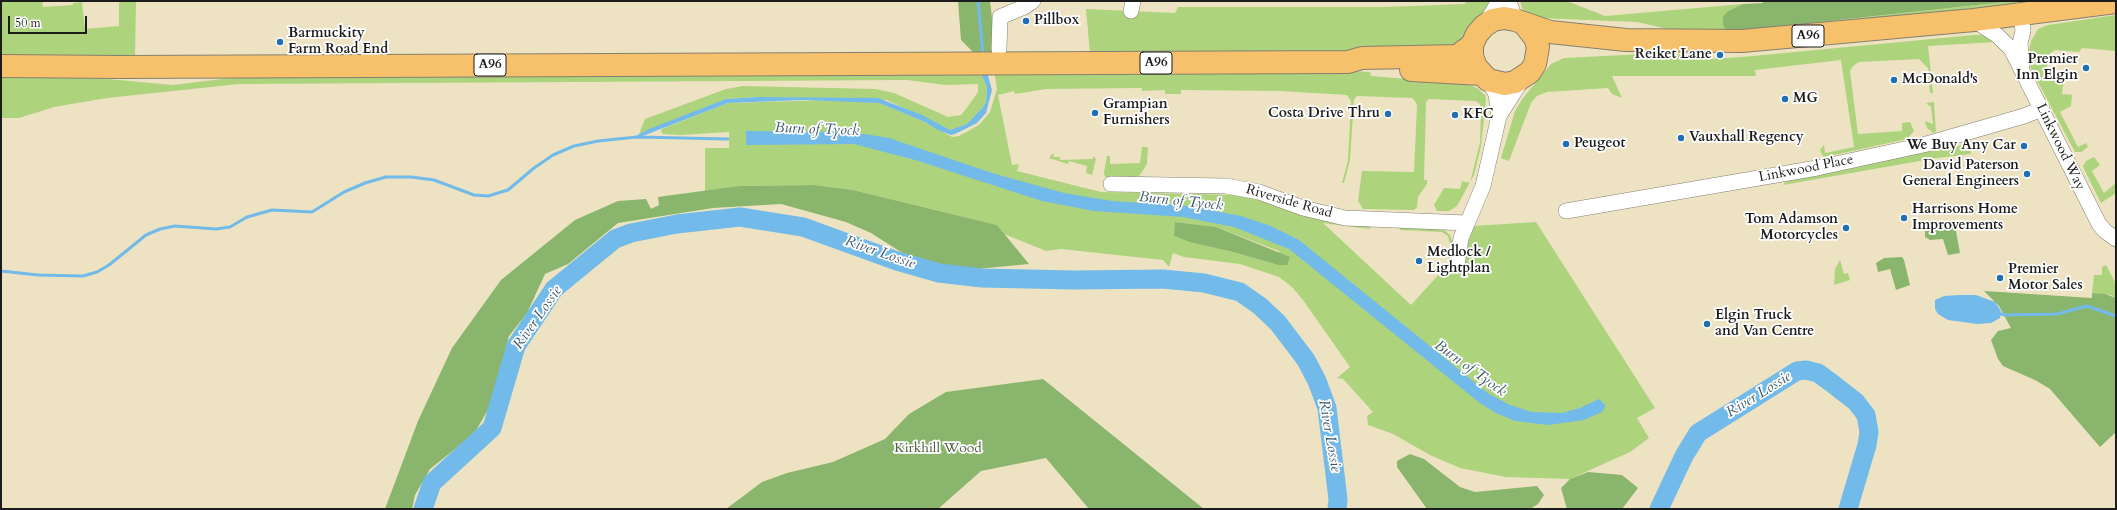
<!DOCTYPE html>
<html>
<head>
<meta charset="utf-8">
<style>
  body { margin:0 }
  #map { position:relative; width:2117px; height:510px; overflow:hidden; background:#ede3c3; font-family:Cardo,serif }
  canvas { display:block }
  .frame { position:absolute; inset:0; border:2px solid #1c1c1c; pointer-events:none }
  .scale { position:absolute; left:8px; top:16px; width:79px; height:18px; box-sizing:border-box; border:2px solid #1c1c1c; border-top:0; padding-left:5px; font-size:12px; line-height:14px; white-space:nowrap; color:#1c1c1c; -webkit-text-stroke:3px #fff; paint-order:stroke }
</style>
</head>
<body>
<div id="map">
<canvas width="2117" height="510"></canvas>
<div class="frame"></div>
<div class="scale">50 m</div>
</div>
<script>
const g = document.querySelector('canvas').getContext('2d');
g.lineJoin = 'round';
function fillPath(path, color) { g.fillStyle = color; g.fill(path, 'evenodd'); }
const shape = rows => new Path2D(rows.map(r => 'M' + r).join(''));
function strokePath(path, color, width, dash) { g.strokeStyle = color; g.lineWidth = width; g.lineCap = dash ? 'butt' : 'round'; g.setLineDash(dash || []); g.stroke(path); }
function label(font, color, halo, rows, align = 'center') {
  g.font = font + ' Cardo,serif'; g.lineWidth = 3.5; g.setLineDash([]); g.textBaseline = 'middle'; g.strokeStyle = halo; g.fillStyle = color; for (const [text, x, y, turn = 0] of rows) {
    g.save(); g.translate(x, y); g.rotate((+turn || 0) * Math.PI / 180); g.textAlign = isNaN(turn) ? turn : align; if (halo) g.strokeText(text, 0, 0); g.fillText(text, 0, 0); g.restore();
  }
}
const green = shape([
  [1,1,42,1,43,7,73,5,73,3,82,2,85,29,119,26,119,1,136,1,135,57,1,58],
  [1468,1,1489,1,1487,7,1467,39,1441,51,1090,54,1086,9,1175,13,1178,7,1386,7,1464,4],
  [1520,1,1567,1,1605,16,1743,4,1728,11,1727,32,1689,34,1637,22,1538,18,1527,14,1523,10],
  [2014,1,2070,1,1748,30],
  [2116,15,2116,51,2082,48,2079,52,2055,50,2048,55,2046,75,2064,77,2062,94,2072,95,2071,106,2060,112,2078,147,2086,143,2088,147,2081,152,2075,152,2031,69,2029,51,2031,41,2038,29,2048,25],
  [1974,35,1982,35,1996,42,1928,46,1933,93,1930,93,1928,68,1919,59,1859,62,1853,66,1850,71,1858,134,1902,131,1902,123,1910,122,1914,131,1907,139,1825,157,1823,156,1820,150,1824,145,1825,153,1854,147,1841,60,1755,70,1756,76,1612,76,1622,98,1612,94,1608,88,1547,92,1537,96,1531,103,1509,161,1501,158,1515,111,1523,98,1551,64,1564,58,1644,54,1698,55,1710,59,1742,57],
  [1352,71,1370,72,1371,76,1467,84,1477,88,1485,95,1486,100,1481,146,1474,175,1457,206,1449,211,1437,211,1434,205,1444,188,1460,189,1462,181,1470,183,1480,142,1481,110,1480,104,1476,101,1429,99,1426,102,1424,180,1427,180,1427,184,1418,197,1417,207,1414,210,1363,209,1358,201,1362,171,1414,172,1417,105,1415,101,1412,98,1357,96,1354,99,1350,160,1344,183,1342,183,1348,160,1351,101,1347,95,1280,91,1181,90,1181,94,1165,94,1165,90,1142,91,1142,88,1046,89,1015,94,1014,91,998,95,1012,165,1019,164,1017,171,1101,192,1238,195,1371,226,1370,229,1323,223,1411,305,1441,272,1448,267,1450,244,1448,236,1442,232,1400,230,1400,227,1443,229,1450,235,1453,244,1466,248,1474,226,1536,222,1655,408,1637,418,1649,438,1630,452,1570,479,1506,477,1460,468,1430,455,1393,434,1368,425,1367,416,1373,412,1343,379,1337,378,1350,367,1303,300,1292,287,1279,277,1240,264,1184,257,1173,253,1169,267,1163,260,1061,249,1046,251,1004,234,997,225,853,190,814,185,739,186,705,191,705,148,729,148,729,132,680,135,663,134,661,131,662,129,728,103,834,100,879,103,925,122,952,137,959,136,979,125,990,112,997,89,995,76,992,74],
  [1175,222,1216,227,1279,251,1278,265,1233,252,1193,243],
  [981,74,987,87,986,102,983,107,967,124,950,130,887,100,758,97,726,99,639,134,645,119,726,89,743,86,875,89,894,93,948,117,961,115,966,109,978,92,978,84,945,85,907,80,239,84,107,98,54,107,19,118,1,118,1,77,97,78,173,85,247,76],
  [1934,102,1936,132,1933,133,1927,128,1925,121,1933,124,1931,107,1926,103],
  [1974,141,1976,148,1971,150,1971,154,1937,158,1783,185,1785,182,1943,148,1946,150],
  [1142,147,1148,147,1147,164,1140,175,1134,178,1105,177,1104,173,1107,156,1110,156,1110,164,1140,163],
  [1053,153,1054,157,1060,157,1060,160,1093,159,1093,156,1096,159,1092,175,1086,173,1087,166,1069,161,1068,164,1049,158],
  [2094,157,2100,165,2092,171,2104,193,2116,183,2116,193,2101,203,2084,169,2083,166,2086,161],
  [1840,260,1844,274,1848,273,1850,280,1834,285,1835,269],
  [2106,265,2116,284,2116,298,2111,295,2092,293,2094,275,2102,275,2102,267]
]);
const forest = shape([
  [958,1,990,1,996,52,973,52,961,40],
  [1763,1,2014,1,1727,32,1723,25,1723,17,1728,11,1743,4,1763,3],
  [814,185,853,190,997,225,1029,264,966,270,912,259,871,233,846,222,781,204,713,208,618,223,568,264,545,274,527,313,509,336,493,401,474,434,430,469,415,495,412,509,385,509,418,421,452,348,501,280,575,220,618,201,646,199,651,209,659,205,658,197,739,186],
  [1175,222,1216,227,1290,257,1287,265,1278,265,1233,252,1193,243,1174,236],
  [1955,226,1960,253,1948,255,1943,239,1930,240,1925,237,1925,231],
  [1902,257,1904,260,1910,285,1896,290,1890,269,1878,272,1876,263,1884,258],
  [1984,291,2092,298,2092,293,2105,294,2116,298,2116,432,2100,447,2050,389,2035,380,2003,366,1998,359,1991,340,1998,331,2011,328,1999,306],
  [1043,379,1204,509,1089,509,1046,458,981,471,938,509,726,509,762,482,787,473,833,462,885,439,909,414,946,392],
  [1410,454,1424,459,1460,487,1475,492,1537,486,1544,495,1538,504,1530,509,1427,509,1397,467,1397,461],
  [1588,472,1622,475,1638,488,1622,509,1567,509,1561,488,1570,479]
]);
const water = shape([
  [981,74,990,74,988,76,992,90,986,113,977,123,955,134,951,135,938,130,925,122,879,103,804,100,728,103,640,137,634,137,649,129,726,99,758,97,878,98,922,115,950,130,967,124,983,107,986,102,987,87],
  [746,131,852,132,889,138,992,173,1064,193,1112,201,1189,206,1241,216,1271,226,1299,240,1489,394,1510,405,1532,412,1562,413,1580,408,1599,399,1605,405,1605,407,1602,412,1584,420,1548,425,1515,421,1496,413,1481,404,1289,249,1234,227,1183,217,1094,211,1042,201,915,160,854,144,746,145],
  [1960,295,1976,295,1995,302,2001,311,2000,318,1991,323,1977,324,1948,320,1938,314,1935,309,1935,300,1944,296]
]);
const stream = shape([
  [978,1,983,55],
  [1,271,38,275,83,276,97,272,109,265,146,235,160,229,175,226,216,229,230,227,247,217,272,210,312,212,344,192,365,183,386,177,411,177,434,180,474,195,488,196,508,190,534,168,553,155,574,146,598,141,637,137,728,139],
  [1997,313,2005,315,2057,314,2087,306,2116,316]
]);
const river = shape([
  [423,509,432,483,492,428,516,346,554,289,615,239,631,233,677,224,740,217,803,227,897,261,939,273,982,278,1074,280,1163,279,1204,283,1240,292,1260,306,1278,323,1306,360,1317,381,1327,408,1338,499,1337,509],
  [1659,509,1684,456,1698,433,1797,371,1806,370,1818,373,1833,384,1856,402,1866,415,1869,432,1867,445,1848,509]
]);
const minor = shape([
  [1509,1,1515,20],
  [1131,11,1133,1],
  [2021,15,2023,31,2020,43,2022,65],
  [1974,20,1998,36,2011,49,2099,224,2105,231,2116,239],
  [1484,26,1499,1],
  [999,49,1000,17,1024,7,1033,1],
  [1488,80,1496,94,1499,116],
  [1111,184,1226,186,1259,192,1303,208,1345,218,1467,223],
  [1566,211,1817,168,1923,145,2024,116,2042,109],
  [1457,266,1461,238,1483,186,1499,116,1523,78]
]);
const highway = shape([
  [1525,25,1535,38,1538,47,1535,64,1530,72,1515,82,1505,84,1488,80,1476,67,1472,56,1472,45,1477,34,1484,26,1493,20,1504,18,1515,20,1550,32,1626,40,1742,41,1974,20,2116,2],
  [1,66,120,67,1348,62,1362,58,1457,56,1472,45],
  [1411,70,1481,74]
]);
const markers = [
  [1026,21,4,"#1f6fb2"],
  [280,42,4,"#1f6fb2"],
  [1720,55,4,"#1f6fb2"],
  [2086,68,4,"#1f6fb2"],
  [1894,80,4,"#1f6fb2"],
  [1785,99,4,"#1f6fb2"],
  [1095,113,4,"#1f6fb2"],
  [1388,114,4,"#1f6fb2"],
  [1455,115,4,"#1f6fb2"],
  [1681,138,4,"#1f6fb2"],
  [1566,144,4,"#1f6fb2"],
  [2024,146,4,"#1f6fb2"],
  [2027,174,4,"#1f6fb2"],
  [1904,218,4,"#1f6fb2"],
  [1846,228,4,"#1f6fb2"],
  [1419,261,4,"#1f6fb2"],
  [2000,278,4,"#1f6fb2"],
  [1707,324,4,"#1f6fb2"]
];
const shields = [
  [1808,36,32],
  [1156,63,32],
  [490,65,32]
];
const shieldNames = [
  ["A96",1808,36],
  ["A96",1156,63],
  ["A96",490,65]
];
const poiNames = [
  ["Pillbox",1034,21],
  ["Barmuckity",288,34],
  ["Farm Road End",288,50],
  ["Reiket Lane",1712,55,"right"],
  ["Premier",2078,60,"right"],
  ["Inn Elgin",2078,76,"right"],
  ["McDonald's",1902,80],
  ["MG",1793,99],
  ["Grampian",1103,105],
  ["Furnishers",1103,121],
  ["Costa Drive Thru",1380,114,"right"],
  ["KFC",1463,115],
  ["Vauxhall Regency",1689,138],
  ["Peugeot",1574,144],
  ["We Buy Any Car",2016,146,"right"],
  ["David Paterson",2019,166,"right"],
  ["General Engineers",2019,182,"right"],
  ["Harrisons Home",1912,210],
  ["Improvements",1912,226],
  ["Tom Adamson",1838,220,"right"],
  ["Motorcycles",1838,236,"right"],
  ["Medlock /",1427,253],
  ["Lightplan",1427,269],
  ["Premier",2008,270],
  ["Motor Sales",2008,286],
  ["Elgin Truck",1715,316],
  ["and Van Centre",1715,332]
];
const streetNames = [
  ["Linkwood Way",2060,147,64],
  ["Linkwood Place",1806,169,-11],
  ["Riverside Road",1289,202,16]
];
const parkNames = [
  ["Kirkhill Wood",938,449]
];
const waterNames = [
  ["Burn of Tyock",817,130,2],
  ["Burn of Tyock",1181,202,6],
  ["River Lossie",880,253,19],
  ["River Lossie",538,318,-55],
  ["Burn of Tyock",1470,369,36],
  ["River Lossie",1759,395,-32],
  ["River Lossie",1329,436,80]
];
fillPath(green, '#add37d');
fillPath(forest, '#8ab56c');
fillPath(water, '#72baea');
strokePath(stream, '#72baea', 3);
strokePath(river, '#72baea', 19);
strokePath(minor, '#848070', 16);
strokePath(highway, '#848070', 24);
strokePath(minor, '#fff', 15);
strokePath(highway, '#f7c06b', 22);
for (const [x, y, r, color] of markers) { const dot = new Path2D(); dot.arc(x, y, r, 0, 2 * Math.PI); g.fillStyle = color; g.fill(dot); strokePath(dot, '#fff', 1.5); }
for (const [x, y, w] of shields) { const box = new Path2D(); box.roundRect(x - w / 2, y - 11, w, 22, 3); g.fillStyle = '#fff'; g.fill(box); strokePath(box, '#1c1c1c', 1); }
label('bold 13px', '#1c1c1c', null, shieldNames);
label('bold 14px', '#1c1c1c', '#fff', poiNames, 'left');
label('14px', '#1c1c1c', '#fff', streetNames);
label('14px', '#4f5c3e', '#fff', parkNames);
label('italic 15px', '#3e5b6e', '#fff', waterNames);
</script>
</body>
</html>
